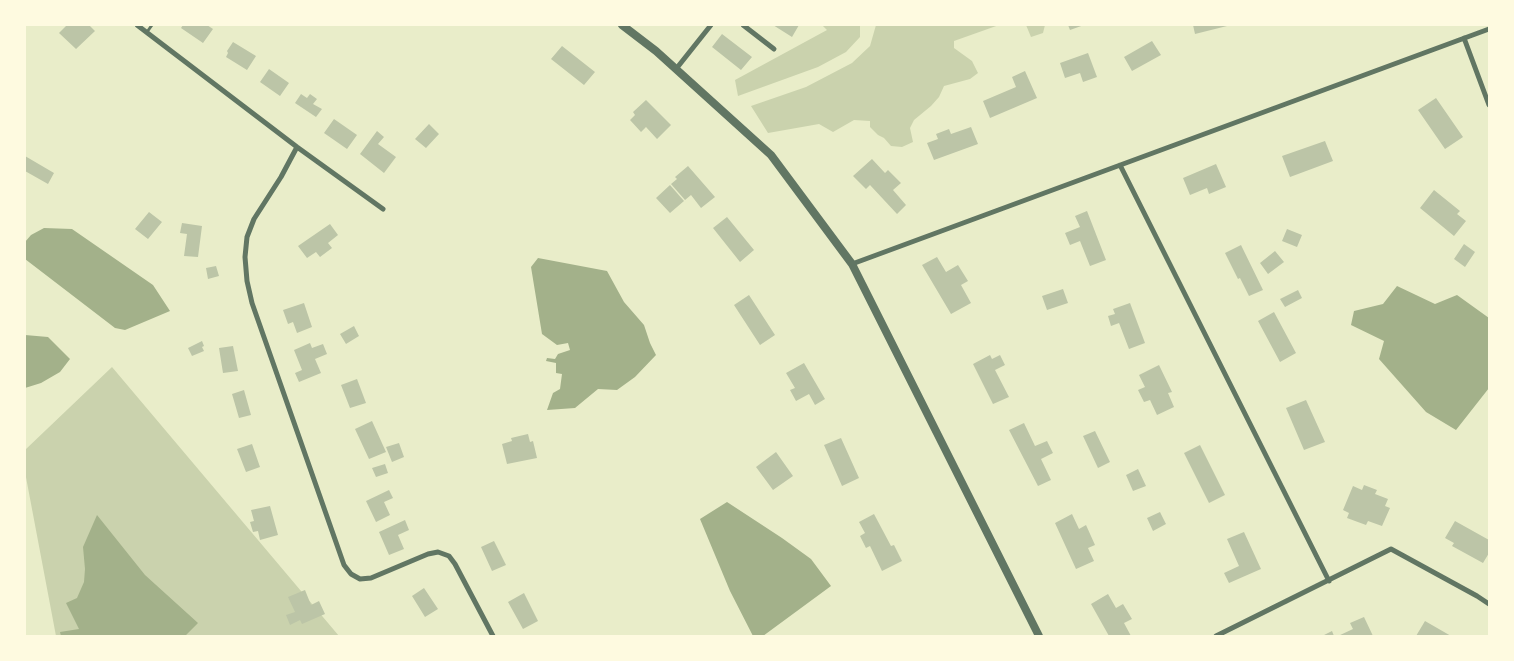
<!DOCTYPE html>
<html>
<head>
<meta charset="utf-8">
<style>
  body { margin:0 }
  #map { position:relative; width:1514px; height:661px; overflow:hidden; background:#e9edc9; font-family:"Asap Condensed",sans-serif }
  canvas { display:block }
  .frame { position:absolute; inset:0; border:26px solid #fefae0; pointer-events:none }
</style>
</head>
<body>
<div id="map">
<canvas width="1514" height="661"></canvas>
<div class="frame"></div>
</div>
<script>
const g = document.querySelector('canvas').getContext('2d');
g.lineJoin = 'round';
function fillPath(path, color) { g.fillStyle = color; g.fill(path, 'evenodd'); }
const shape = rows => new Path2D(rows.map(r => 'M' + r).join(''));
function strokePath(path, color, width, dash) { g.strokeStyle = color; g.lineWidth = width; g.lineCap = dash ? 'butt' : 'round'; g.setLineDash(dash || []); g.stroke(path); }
const green = shape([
  [822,25,860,25,860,37,846,52,818,67,738,96,735,80,827,30],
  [876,25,999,25,954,41,954,48,972,61,978,73,970,79,944,86,939,97,931,106,914,120,910,128,913,142,902,147,891,146,884,138,878,135,870,127,870,121,854,120,833,132,819,124,768,133,751,106,806,87,852,63,870,46],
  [1026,25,1045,25,1043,33,1031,37],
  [112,367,339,636,56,636,25,472,25,450]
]);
const water = shape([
  [44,228,72,229,153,285,170,311,125,330,115,328,25,259,25,242,31,235],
  [538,258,607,271,624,302,644,325,650,343,656,355,635,377,617,390,598,389,575,408,547,410,553,393,560,389,562,374,556,373,556,363,546,361,547,358,555,359,558,354,570,350,568,343,557,345,542,334,531,267],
  [1397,286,1435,304,1457,295,1489,318,1489,388,1456,430,1426,412,1379,359,1384,341,1351,325,1354,311,1383,304],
  [25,335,48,337,70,359,60,372,41,383,25,388],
  [727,502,782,538,811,559,831,586,763,636,753,636,730,591,700,519],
  [97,515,145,575,198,623,185,636,61,636,60,632,79,629,66,603,77,598,84,582,85,569,83,547]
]);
const building = shape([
  [67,25,89,25,95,31,76,49,59,33],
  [183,25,207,25,213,29,203,43,181,28],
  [773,25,799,25,792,37],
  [1068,25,1084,25,1070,30],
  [1193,25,1227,25,1227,26,1195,34],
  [722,34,752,57,741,70,712,47],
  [1152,41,1161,55,1132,71,1124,57],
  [233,42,256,56,247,70,226,57,228,53,227,51],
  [562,46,595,72,584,85,551,59],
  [1088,53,1097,77,1083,82,1080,73,1065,78,1060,63],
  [269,69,289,83,280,96,260,82],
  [1025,71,1037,98,990,118,983,101,1016,87,1012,77],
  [301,94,307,98,310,94,317,99,313,104,322,109,316,117,295,103],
  [1436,98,1463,137,1445,149,1418,110],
  [646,100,671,125,657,139,646,127,641,132,630,120,635,115,633,112],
  [334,119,357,135,347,149,324,133],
  [429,124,439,134,426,148,415,139],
  [971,127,978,144,934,160,927,143,938,139,936,134,949,129,951,134],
  [377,131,384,137,378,144,396,157,384,173,360,154],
  [1325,141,1333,161,1290,177,1282,156],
  [25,156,54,173,48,184,25,171],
  [872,159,885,173,888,170,901,183,893,190,906,205,897,214,870,185,866,189,853,176],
  [1216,164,1226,187,1209,194,1207,188,1190,195,1183,178],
  [688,166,715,197,701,208,691,195,685,200,671,184,677,179,675,177],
  [670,185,684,201,670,213,656,198],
  [1434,190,1460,211,1457,214,1466,221,1454,236,1420,208],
  [1087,211,1106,260,1090,266,1080,241,1070,245,1065,233,1080,227,1075,216],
  [149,212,162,222,148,239,135,229],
  [727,217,754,250,740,262,713,228],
  [182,223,202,226,198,257,184,256,187,234,180,233],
  [330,224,338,235,328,243,332,248,320,257,316,252,307,258,298,246],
  [1287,229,1302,235,1297,247,1282,241],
  [1464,244,1475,252,1465,267,1454,259],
  [1241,245,1263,290,1249,296,1240,278,1238,279,1225,253],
  [1275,251,1284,262,1268,274,1260,263],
  [937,257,946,272,958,265,968,281,961,285,971,303,951,314,922,265],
  [216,266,219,276,208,279,206,268],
  [1063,289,1068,303,1047,310,1042,296],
  [1298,290,1302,298,1285,307,1280,299],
  [749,295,775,335,760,345,734,305],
  [304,303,312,327,297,333,293,322,288,324,283,310],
  [1130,303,1145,343,1129,349,1119,323,1111,326,1108,316,1115,314,1113,309],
  [1274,312,1296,353,1280,362,1258,321],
  [354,326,359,336,346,344,340,334],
  [202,341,204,346,202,347,204,351,192,356,188,348],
  [310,343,312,348,323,344,327,354,315,359,321,373,299,382,295,373,302,370,294,350],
  [233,346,238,371,223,373,219,348],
  [990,355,992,359,1000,355,1005,365,995,370,1009,397,993,404,973,364],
  [804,363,825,399,815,405,809,394,796,401,790,390,795,388,786,373],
  [1159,365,1172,392,1168,393,1174,407,1157,415,1150,400,1144,402,1138,390,1145,387,1139,375],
  [357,379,366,403,350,408,341,385],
  [244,390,251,415,239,418,232,394],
  [1306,400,1325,442,1304,450,1286,408],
  [372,421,386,452,369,459,355,429],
  [1024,423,1035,446,1047,441,1053,453,1041,459,1051,480,1038,486,1009,430],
  [1095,431,1110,462,1098,468,1083,436],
  [528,434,530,442,533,441,537,458,507,464,502,444,512,441,511,438],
  [841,438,859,478,842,486,824,445],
  [399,443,404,457,392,462,386,447],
  [252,444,260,467,246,472,237,449],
  [1200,445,1225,495,1209,503,1184,453],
  [776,452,793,476,773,490,756,467],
  [385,464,388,473,376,477,372,468],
  [1138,469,1146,486,1133,491,1126,475],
  [1364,485,1377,490,1375,494,1388,499,1385,506,1390,508,1382,526,1368,521,1366,525,1347,518,1349,513,1343,510,1353,486,1362,490],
  [389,490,393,498,384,502,390,515,376,522,366,501],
  [270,506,278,535,260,540,258,531,253,532,250,522,254,521,251,510],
  [1160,512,1166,524,1153,531,1147,518],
  [874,514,891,546,894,545,902,561,882,571,870,546,866,548,860,536,865,533,859,522],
  [1072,514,1079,529,1086,525,1095,545,1088,548,1094,561,1076,569,1055,523],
  [405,520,409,530,398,535,404,549,389,555,379,532],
  [1455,521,1489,540,1489,553,1483,563,1452,546,1454,543,1445,538],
  [1244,532,1261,569,1229,583,1224,573,1239,566,1227,539],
  [494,541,506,565,492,571,481,547],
  [424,588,438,609,425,617,412,596],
  [305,590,311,605,319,601,325,614,302,624,300,620,290,625,286,615,295,612,288,597],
  [524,593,538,621,523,629,508,602],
  [1108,594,1116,608,1123,604,1132,619,1124,623,1131,636,1109,636,1091,604],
  [1364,617,1373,636,1338,636,1353,629,1350,623],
  [1425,621,1451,636,1416,636],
  [1332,631,1334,636,1322,636]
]);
const service = shape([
  [147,32,152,25]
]);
const minor = shape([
  [137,25,297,147,383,209],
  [743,25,774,49],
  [1464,38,1489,105],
  [676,69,711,25],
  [297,147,281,177,254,219,247,237,245,257,247,281,252,303,344,565,351,574,360,579,371,578,428,554,438,552,449,556,455,564,493,636],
  [1120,165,1329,581],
  [852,264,1489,29],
  [1216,636,1391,549,1477,596,1489,604]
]);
const tertiary = shape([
  [622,25,656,51,771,155,852,264,1039,636]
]);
fillPath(green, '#cad2ad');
fillPath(water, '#a3b18a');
fillPath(building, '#bcc5a7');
strokePath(service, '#617663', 3);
strokePath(minor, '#617663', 5);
strokePath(tertiary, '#617663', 8);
</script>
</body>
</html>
